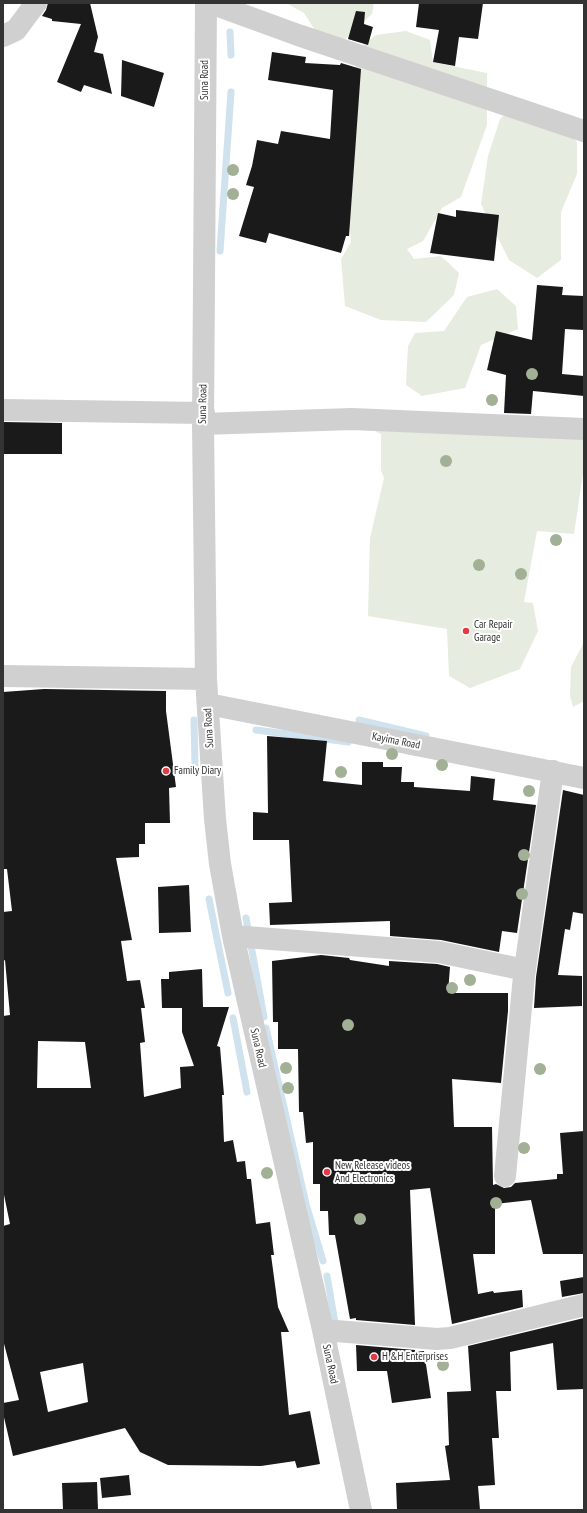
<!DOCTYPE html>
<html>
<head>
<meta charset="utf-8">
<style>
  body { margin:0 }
  #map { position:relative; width:587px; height:1513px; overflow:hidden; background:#fff; font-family:"PT Sans Narrow",sans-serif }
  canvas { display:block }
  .frame { position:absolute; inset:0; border:4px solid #333; pointer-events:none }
</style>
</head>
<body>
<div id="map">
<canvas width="587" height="1513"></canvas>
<div class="frame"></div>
</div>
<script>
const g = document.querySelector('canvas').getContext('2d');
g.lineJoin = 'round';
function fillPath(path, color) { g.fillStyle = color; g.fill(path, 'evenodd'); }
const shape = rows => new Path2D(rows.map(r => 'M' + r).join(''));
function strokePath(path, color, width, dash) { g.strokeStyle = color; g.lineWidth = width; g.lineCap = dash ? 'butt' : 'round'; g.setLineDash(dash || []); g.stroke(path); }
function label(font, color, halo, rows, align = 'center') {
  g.font = font + ' "PT Sans Narrow",sans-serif'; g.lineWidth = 4; g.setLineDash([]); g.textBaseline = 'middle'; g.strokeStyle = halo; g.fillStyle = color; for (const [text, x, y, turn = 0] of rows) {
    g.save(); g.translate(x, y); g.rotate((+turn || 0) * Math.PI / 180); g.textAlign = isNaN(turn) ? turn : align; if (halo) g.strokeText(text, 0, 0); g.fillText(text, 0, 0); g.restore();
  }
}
const green = shape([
  [286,3,374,3,372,14,339,45,320,38,304,13],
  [406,31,430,40,433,62,487,73,487,125,461,197,442,208,423,241,407,249,414,259,441,256,459,273,454,295,426,322,381,320,345,306,341,259,351,242,347,198,354,81,358,49,376,35],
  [519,101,544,108,577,142,577,174,561,212,561,260,537,278,509,260,481,204,488,156,500,119],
  [497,289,516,306,518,329,481,345,465,388,422,396,406,385,408,346,415,333,444,331,467,297],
  [369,428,584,435,584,467,574,534,537,531,524,602,533,603,538,631,520,669,470,688,449,676,447,629,368,616,370,538,384,478,381,470,381,434],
  [584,642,584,701,573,707,570,696,571,667]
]);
const stream = shape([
  [230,32,231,55],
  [220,251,231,92],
  [194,720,195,765],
  [359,720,426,736],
  [256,730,348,742],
  [209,899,228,993],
  [246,918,264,1017],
  [233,1018,247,1092],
  [266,1028,306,1204,323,1261],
  [327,1276,336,1329]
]);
const building = shape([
  [48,3,90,3,98,37,94,52,103,54,112,94,84,85,81,92,57,82,81,24,52,21,52,19,42,16,46,10],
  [419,3,483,3,478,39,459,37,455,66,433,62,439,30,416,27],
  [356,11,365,12,364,24,373,27,368,45,348,39],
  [272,52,306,57,305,63,340,65,341,63,361,69,349,236,346,236,341,253,269,233,266,243,239,236,254,187,246,185,252,166,257,140,278,144,281,131,330,139,333,90,268,80],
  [122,60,164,73,154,107,121,96],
  [456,210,499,215,494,261,430,253,438,213,456,217],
  [537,285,563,287,562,295,584,296,583,330,565,329,562,374,584,376,584,396,533,391,531,414,504,413,506,375,487,370,496,331,532,340],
  [3,422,62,423,62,454,3,454],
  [44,689,166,691,166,711,176,787,169,788,170,823,145,823,145,844,139,844,139,857,116,858,132,940,121,941,127,981,140,980,145,1008,141,1008,145,1042,140,1043,144,1097,181,1088,180,1067,194,1066,182,1032,182,1008,162,1008,161,979,169,979,169,972,202,969,203,1007,229,1007,217,1046,220,1047,224,1095,222,1095,224,1142,233,1140,237,1162,245,1161,247,1179,251,1179,256,1224,270,1222,274,1255,271,1255,278,1307,289,1332,281,1332,289,1415,310,1411,320,1464,297,1468,295,1461,261,1466,168,1465,140,1452,125,1428,13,1456,3,1413,3,1403,19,1400,3,1340,3,1226,10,1224,3,1190,3,1016,10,1015,5,960,3,961,3,912,12,911,7,869,3,869,3,692],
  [38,1041,85,1042,91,1088,37,1088],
  [83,1363,88,1402,48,1412,40,1372],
  [267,736,327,741,323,781,362,785,362,762,383,762,383,767,402,767,401,782,414,782,414,787,470,791,471,776,495,779,493,800,536,805,517,933,502,931,499,952,441,940,390,936,390,921,270,925,269,903,292,902,289,840,253,840,253,812,268,813],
  [563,790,584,795,584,914,573,912,570,930,565,929,558,975,582,976,582,1006,534,1008,536,977],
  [189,885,191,932,159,933,158,887],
  [321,955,349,958,350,960,389,966,389,961,437,964,450,967,448,993,508,993,508,1011,501,1083,452,1079,454,1127,492,1127,493,1185,496,1184,504,1188,511,1187,515,1183,557,1179,557,1174,563,1174,560,1133,584,1131,584,1254,543,1254,531,1200,495,1204,495,1254,473,1254,478,1294,493,1291,494,1293,522,1290,523,1307,452,1324,430,1188,410,1190,415,1325,356,1320,356,1318,350,1319,335,1235,329,1235,328,1211,320,1211,320,1184,313,1184,313,1142,306,1143,303,1112,299,1112,298,1049,278,1049,278,1022,273,1022,272,961],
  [584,1277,584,1293,562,1297,560,1281],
  [584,1318,584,1389,557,1390,553,1343,510,1352,511,1391,496,1391,499,1438,492,1438,495,1485,478,1486,480,1510,397,1510,396,1483,450,1480,445,1446,449,1445,447,1392,471,1391,468,1346],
  [356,1345,415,1350,415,1352,424,1351,431,1398,392,1403,387,1371,357,1371],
  [129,1475,131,1495,102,1498,100,1478],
  [97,1482,98,1510,63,1510,62,1483]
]);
const minor = shape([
  [206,3,203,424,206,679,215,819,220,864,233,936,323,1330,361,1510],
  [210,3,298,35,584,131],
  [3,36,16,30,36,3],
  [3,410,204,413],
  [203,424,352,419,584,429],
  [3,676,206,679],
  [208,704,584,778],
  [233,936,439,952,525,970],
  [505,1176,524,976,553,771],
  [323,1330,437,1339,450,1338,584,1305]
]);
const trees = [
  [233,170],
  [233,194],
  [532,374],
  [492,400],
  [446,461],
  [556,540],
  [479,565],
  [521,574],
  [392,754],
  [442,765],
  [341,772],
  [529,791],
  [524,855],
  [522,894],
  [470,980],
  [452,988],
  [348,1025],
  [286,1068],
  [540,1069],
  [288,1088],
  [524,1148],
  [267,1173],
  [496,1203],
  [360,1219],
  [443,1365]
];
const markers = [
  [466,631,4,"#e63946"],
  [166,771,4,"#e63946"],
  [327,1172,4,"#e63946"],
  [374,1357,4,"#e63946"]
];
const streetNames = [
  ["Suna Road",205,80,-90],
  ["Suna Road",203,404,-89],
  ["Suna Road",209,728,-93],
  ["Kayima Road",396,741,11],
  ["Suna Road",258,1048,77],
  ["Suna Road",330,1364,78]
];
const poiNames = [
  ["Car Repair",474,625],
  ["Garage",474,638],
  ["Family Diary",174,771],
  ["New Release videos",335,1166],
  ["And Electronics",335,1179],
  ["H &H Enterprises",382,1357]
];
fillPath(green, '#e6ecdf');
strokePath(stream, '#cfe2ee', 7);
fillPath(building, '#1a1a1a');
strokePath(minor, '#d0d0d0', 22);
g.fillStyle = '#a2b095';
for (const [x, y] of trees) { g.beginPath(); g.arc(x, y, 6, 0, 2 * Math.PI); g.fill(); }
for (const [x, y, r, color] of markers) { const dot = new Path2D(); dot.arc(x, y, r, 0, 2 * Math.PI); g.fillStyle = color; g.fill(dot); strokePath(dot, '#fff', 1.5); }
label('11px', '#333', '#fff', streetNames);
label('11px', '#333', '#fff', poiNames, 'left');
</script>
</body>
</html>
